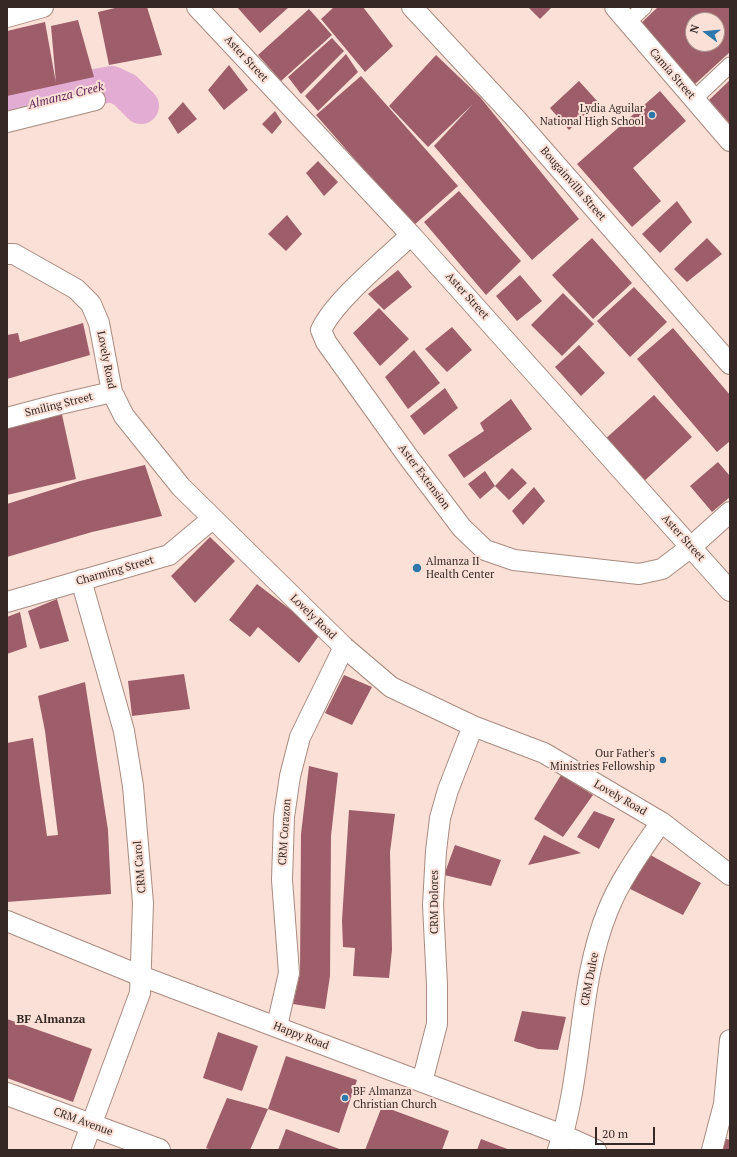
<!DOCTYPE html>
<style>
body{margin:0}
#map{position:relative;width:737px;height:1157px;overflow:hidden;background:#fae0d7;font-family:"PT Serif",serif}
canvas{display:block}
.frame{position:absolute;inset:0;border:8px solid #362925;pointer-events:none}
.north{position:absolute;left:685px;top:12px;width:40px;height:40px;box-sizing:border-box;background:#fae0d7;border:1px solid #ac9790;border-radius:50%;rotate:286deg;font-size:11px;font-weight:700;line-height:16px;text-align:center;color:#362925}
.north::after{content:'';display:block;margin:auto;width:14px;height:18px;background:#2d78ab;clip-path:polygon(50% 0,100% 100%,50% 72%,0 100%)}
.scale{position:absolute;left:595px;top:1127px;width:60px;height:18px;box-sizing:border-box;border:2px solid #362925;border-top:0;padding-left:5px;font-size:12px;line-height:14px;white-space:nowrap;color:#362925;-webkit-text-stroke:3px #fae0d7;paint-order:stroke}
</style>
<div id="map">
<canvas width="737" height="1157"></canvas>
<div class="frame"></div>
<div class="north">N</div>
<div class="scale">20 m</div>
</div>
<script>
const c = document.querySelector('canvas').getContext('2d');
c.lineJoin = 'round';
function strokePath(path, color, width, dash) { c.strokeStyle = color; c.lineWidth = width; c.lineCap = dash ? 'butt' : 'round'; c.setLineDash(dash || []); c.stroke(path); }
function fillPath(path, color) { c.fillStyle = color; c.fill(path, 'evenodd'); }
function label(font, color, halo, rows, align = 'center') {
  c.font = font + ' "PT Serif",serif'; c.lineWidth = 4; c.setLineDash([]); c.textBaseline = 'middle'; c.strokeStyle = halo; c.fillStyle = color; for (const [text, x, y, turn = 0] of rows) {
    c.save(); c.translate(x, y); c.rotate((+turn || 0) * Math.PI / 180); c.textAlign = isNaN(turn) ? turn : align; if (halo) c.strokeText(text, 0, 0); c.fillText(text, 0, 0); c.restore();
  }
}
strokePath(new Path2D(`
 M7,111L84,89L112,84L125,90L141,106`), '#e3acd3', 36);
fillPath(new Path2D(`
 M119,7H147L162,55L109,65L98,12Z
 M237,7H289L260,33Z
 M334,7H363L393,46L365,72L321,19Z
 M528,7H552L540,19Z
 M658,7H730V52L694,85L639,25ZM693,20H717V44H693Z
 M309,9L332,35L281,81L258,55Z
 M78,20L94,77L7,96V31L45,22L56,83L51,26Z
 M332,38L344,51L301,94L288,77Z
 M346,54L358,72L318,111L305,96Z
 M436,55L480,97L579,219L532,260L434,146L473,104L428,147L389,106Z
 M229,65L248,90L224,110L208,90Z
 M361,76L458,186L413,226L316,115Z
 M730,80V124L709,100Z
 M579,81L598,102L569,130L550,108Z
 M660,91L686,121L633,168L661,201L632,227L577,164Z
 M183,102L197,119L178,134L168,118Z
 M275,111L282,122L272,134L262,124Z
 M318,161L338,182L324,196L306,173Z
 M459,191L521,261L486,295L424,222Z
 M677,201L692,222L660,253L642,234Z
 M287,215L302,234L286,251L268,234Z
 M592,238L632,283L593,319L552,275Z
 M707,238L722,254L687,282L674,269Z
 M398,270L412,287L384,310L368,294Z
 M520,275L542,301L517,321L496,296Z
 M634,287L667,322L630,357L597,321Z
 M563,293L594,324L562,356L531,325Z
 M379,308L409,339L380,366L353,333Z
 M83,323L90,355L7,379V335L18,333L20,342Z
 M452,327L472,350L447,372L425,349Z
 M673,328L730,395V441L717,452L637,359Z
 M579,345L605,373L581,396L555,367Z
 M414,350L440,383L408,409L385,377Z
 M445,388L458,408L424,435L410,416Z
 M654,395L692,437L642,483L603,441Z
 M511,399L532,429L464,478L448,455L484,431L480,423Z
 M61,410L76,479L7,495V425Z
 M718,462L730,476V497L712,512L690,486Z
 M145,465L162,516L92,532L7,557V504L80,481Z
 M512,468L527,483L509,500L495,486L480,499L468,484L485,471L495,486Z
 M534,487L545,501L523,525L512,511Z
 M210,537L235,561L195,603L171,576Z
 M257,584L321,633L299,663L258,627L250,637L229,620Z
 M57,599L69,641L40,649L28,611Z
 M20,612L27,647L7,654V617Z
 M184,674L190,709L132,716L128,681Z
 M344,675L372,687L352,725L325,713Z
 M85,682L108,830L111,894L7,902V743L33,738L47,836L58,835L45,731L38,696Z
 M309,766L338,773L331,836L330,976L325,1009L293,1004L300,973L301,834Z
 M561,775L593,795L563,837L534,819Z
 M349,810L395,814L390,852L392,950L389,978L353,976L355,948L343,947L342,920Z
 M594,811L615,819L599,849L577,837Z
 M544,835L581,853L528,865Z
 M455,845L501,860L491,886L444,875Z
 M645,852L701,883L683,915L624,886Z
 M522,1011L566,1017L558,1050L538,1049L514,1041Z
 M7,1019L92,1049L73,1102L7,1078Z
 M218,1032L258,1046L242,1091L203,1078Z
 M286,1056L357,1080L339,1133L268,1109Z
 M227,1098L268,1109L250,1150H212L206,1148Z
 M382,1106L449,1131L442,1150H365Z
 M286,1129L342,1150H278Z
 M720,1137L730,1140V1150H716Z
 M481,1139L510,1150H477Z`), '#9d5e69');
const pedestrian = new Path2D(`
 M628,22L644,7
 M694,99L730,65`);
const minor = new Path2D(`
 M197,7L411,235L730,591
 M412,7L517,120L730,364
 M615,7L730,141
 M7,17L43,7
 M7,122L95,100
 M411,235C386,259 335,300 321,330L326,342L409,458L462,528L485,550L514,560L639,574L662,569L691,547L730,512
 M7,254H14L76,289L91,304L99,323L112,392L124,416L181,487L344,647L391,687L473,726L544,753L661,822L730,875
 M7,418L60,404L112,392
 M81,580L124,731L133,786L143,903L140,993L82,1150
 M7,602L169,555L212,519
 M7,921L141,976L563,1135L596,1150
 M277,1026L289,973L282,880L284,817L290,776L300,737L344,647
 M422,1082L437,1024V985L433,905L436,851L440,818L448,790L473,726
 M558,1150C584,1072 577,986 608,910C621,878 642,850 661,822
 M712,1150L724,1104L730,1040`);
const tertiary = new Path2D(`
 M7,1094L159,1150`);
strokePath(pedestrian, '#a98b81', 17);
strokePath(minor, '#a98b81', 22);
strokePath(tertiary, '#a98b81', 24);
strokePath(pedestrian, '#fff', 15);
strokePath(minor, '#fff', 20);
strokePath(tertiary, '#fff', 22);
for (const [x, y, r, color] of [
 [652,115,4,"#2d78ab"],
 [417,568,5,"#2d78ab"],
 [663,760,4,"#2d78ab"],
 [345,1098,4,"#2d78ab"]
]) { const dot = new Path2D(); dot.arc(x, y, r, 0, 2 * Math.PI); c.fillStyle = color; c.fill(dot); strokePath(dot, '#fae0d7', 1.5); }
label('11px', '#362925', '#fae0d7', [
 ["Aster Street",246,59,47],
 ["Camia Street",672,74,49],
 ["Bougainvilla Street",573,184,49],
 ["Aster Street",467,296,48],
 ["Lovely Road",106,360,79],
 ["Smiling Street",59,405,-14],
 ["Aster Extension",424,477,53],
 ["Aster Street",683,538,48],
 ["Charming Street",115,571,-16],
 ["Lovely Road",313,617,44],
 ["Lovely Road",620,798,30],
 ["CRM Corazon",285,832,-86],
 ["CRM Carol",140,867,-95],
 ["CRM Dolores",435,902,-90],
 ["CRM Dulce",590,979,-79],
 ["Happy Road",301,1036,21],
 ["CRM Avenue",83,1122,20]
]);
label('11px', '#362925', '#fae0d7', [
 ["Lydia Aguilar",644,109],
 ["National High School",644,122],
 ["Almanza II",426,562,"left"],
 ["Health Center",426,575,"left"],
 ["Our Father's",655,754],
 ["Ministries Fellowship",655,767],
 ["BF Almanza",353,1092,"left"],
 ["Christian Church",353,1105,"left"]
], 'right');
label('italic 12px', '#5d1e50', '#fae0d7', [
 ["Almanza Creek",66,96,-14]
]);
label('bold 12px', '#362925', '#fae0d7', [
 ["BF Almanza",51,1020]
]);
</script>
